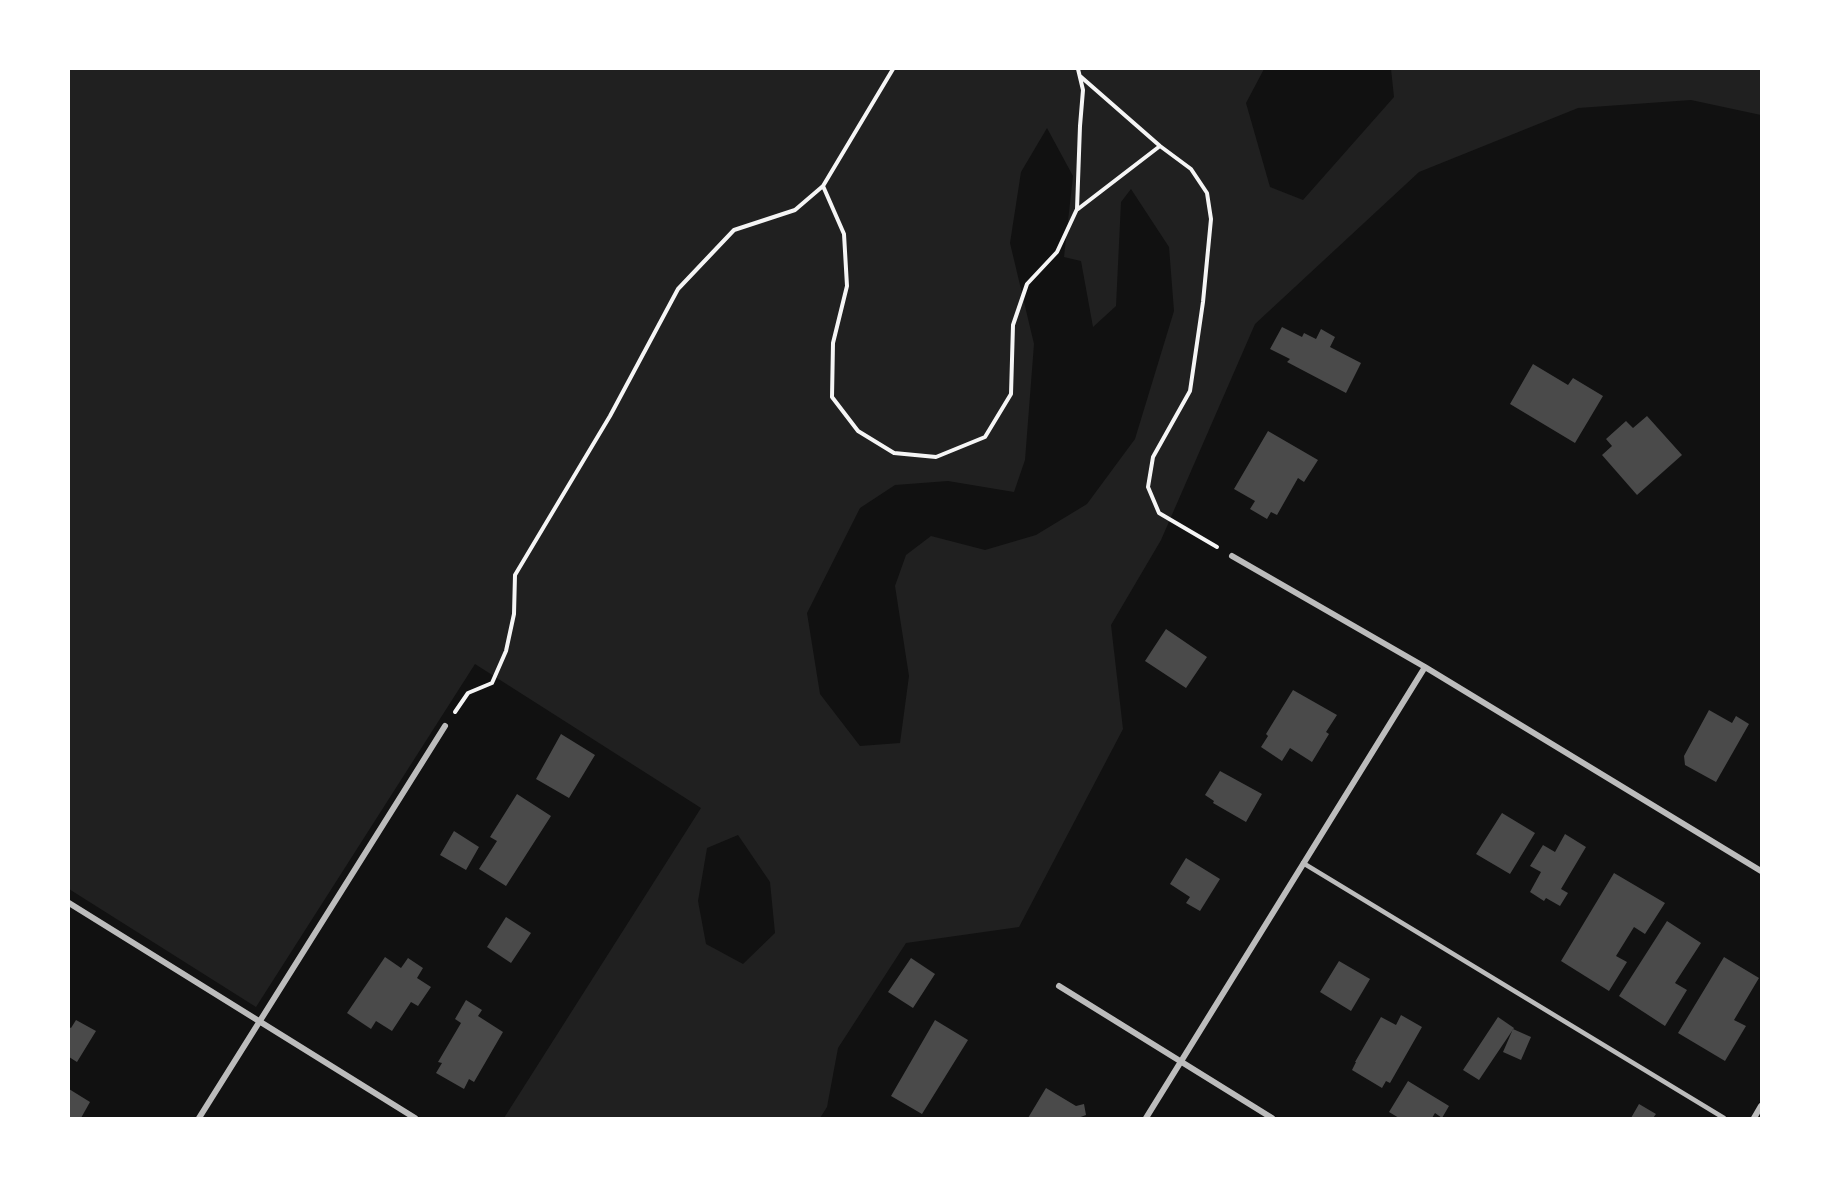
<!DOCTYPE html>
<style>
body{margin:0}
#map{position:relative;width:1830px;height:1187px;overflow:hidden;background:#111;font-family:Overpass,sans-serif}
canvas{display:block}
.frame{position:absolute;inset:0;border:70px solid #fff;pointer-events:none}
</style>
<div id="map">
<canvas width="1830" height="1187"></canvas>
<div class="frame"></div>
</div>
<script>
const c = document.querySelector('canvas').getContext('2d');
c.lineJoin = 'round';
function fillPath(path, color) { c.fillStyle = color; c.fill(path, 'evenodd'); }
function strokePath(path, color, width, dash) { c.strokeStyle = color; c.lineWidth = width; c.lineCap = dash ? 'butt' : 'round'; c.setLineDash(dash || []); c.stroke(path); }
fillPath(new Path2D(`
 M69,69H1264L1246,103L1270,187L1303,200L1394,97L1391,69H1761V115L1691,100L1578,108L1419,172L1255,324L1161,540L1111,625L1123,729L1019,927L906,943L838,1048L827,1107L820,1118H504L701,808L475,664L256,1007L69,889ZM1047,128L1073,176L1064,257L1081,261L1093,327L1116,306L1121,202L1131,189L1169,247L1174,311L1135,439L1087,504L1036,535L985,550L931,536L906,555L895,586L909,676L900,743L860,746L820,694L807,613L860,508L895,485L948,481L1014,492L1025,460L1034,344L1010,243L1021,172ZM738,835L770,882L775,933L743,964L706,944L698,901L707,848Z`), '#202020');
fillPath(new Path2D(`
 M1282,327L1302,337L1304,333L1316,339L1321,329L1335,337L1330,347L1361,363L1346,393L1287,362L1290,359L1270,349Z
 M1533,364L1568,385L1573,378L1603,396L1575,443L1510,404Z
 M1647,416L1682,455L1637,495L1602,455L1612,446L1606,439L1626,421L1633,428Z
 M1268,431L1318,460L1304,482L1298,478L1277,515L1271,512L1267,519L1250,509L1255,501L1234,489Z
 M1166,629L1207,657L1186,688L1145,661Z
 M1293,690L1337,715L1326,732L1329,734L1312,762L1290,748L1282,761L1261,747L1268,736L1266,734Z
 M1709,710L1732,723L1736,716L1749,724L1716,782L1685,765L1684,756Z
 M561,734L595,755L569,798L536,779Z
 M1220,771L1262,794L1246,822L1213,803L1214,801L1205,795Z
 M517,794L551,816L506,886L479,869L497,841L490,837Z
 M1502,813L1535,833L1510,874L1476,854Z
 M454,831L479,847L466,870L440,855Z
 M1565,834L1586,847L1561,889L1568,893L1560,906L1546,898L1544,901L1530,892L1541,872L1530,866L1543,845L1555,852Z
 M1186,858L1220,879L1200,911L1186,903L1190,897L1170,884Z
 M1614,873L1665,903L1645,934L1634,927L1616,956L1627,962L1609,991L1561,961Z
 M506,917L531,933L511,963L487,947Z
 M1667,921L1701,943L1675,983L1687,990L1665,1026L1619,996Z
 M385,957L401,968L408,958L423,968L417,978L431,987L418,1006L411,1002L392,1031L376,1021L371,1029L347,1013Z
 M1724,957L1759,978L1734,1020L1746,1026L1725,1061L1678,1033Z
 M911,958L935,974L913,1008L888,992Z
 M1339,961L1370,979L1351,1011L1320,992Z
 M466,1000L482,1010L478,1016L503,1032L474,1082L469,1079L464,1089L436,1073L442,1063L438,1062L461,1023L455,1019Z
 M1401,1015L1422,1027L1390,1083L1386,1081L1382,1088L1352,1070L1356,1062H1355L1381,1017L1396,1025Z
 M1498,1017L1514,1028L1479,1080L1463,1070Z
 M76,1020L96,1031L77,1062L69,1057V1027L71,1028Z
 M935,1020L968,1040L922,1114L891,1096Z
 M1513,1029L1531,1037L1521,1060L1503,1052Z
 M1408,1081L1449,1106L1442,1118L1435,1113L1432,1118H1399L1389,1112Z
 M1046,1088L1076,1106L1084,1104L1086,1115L1078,1118H1028Z
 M69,1089L90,1102L81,1118H69Z
 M1639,1104L1656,1114L1653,1118H1631Z`), '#4a4a4a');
strokePath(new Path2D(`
 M1080,76L1160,146L1191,169L1207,193L1211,219L1203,302L1190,391L1153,457L1148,487L1159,513L1217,547
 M823,186L844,234L847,286L833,343L832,397L858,431L894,453L936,457L985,437L1011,394L1013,325L1027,284L1057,252L1077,209L1080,126L1083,90L1078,69
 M1078,209L1160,146
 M455,712L468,693L492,683L506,651L514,614L515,575L610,416L678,289L734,230L795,210L823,186L893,69`), '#f5f5f5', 4);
strokePath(new Path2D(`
 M1303,863L1724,1118`), '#bcbcbc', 4.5);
strokePath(new Path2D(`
 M1232,556L1425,667L1761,871
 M69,903L415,1118
 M1059,986L1272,1118
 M199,1118L445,726
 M1146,1118L1425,667
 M1754,1118L1761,1106`), '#bcbcbc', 6);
</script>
